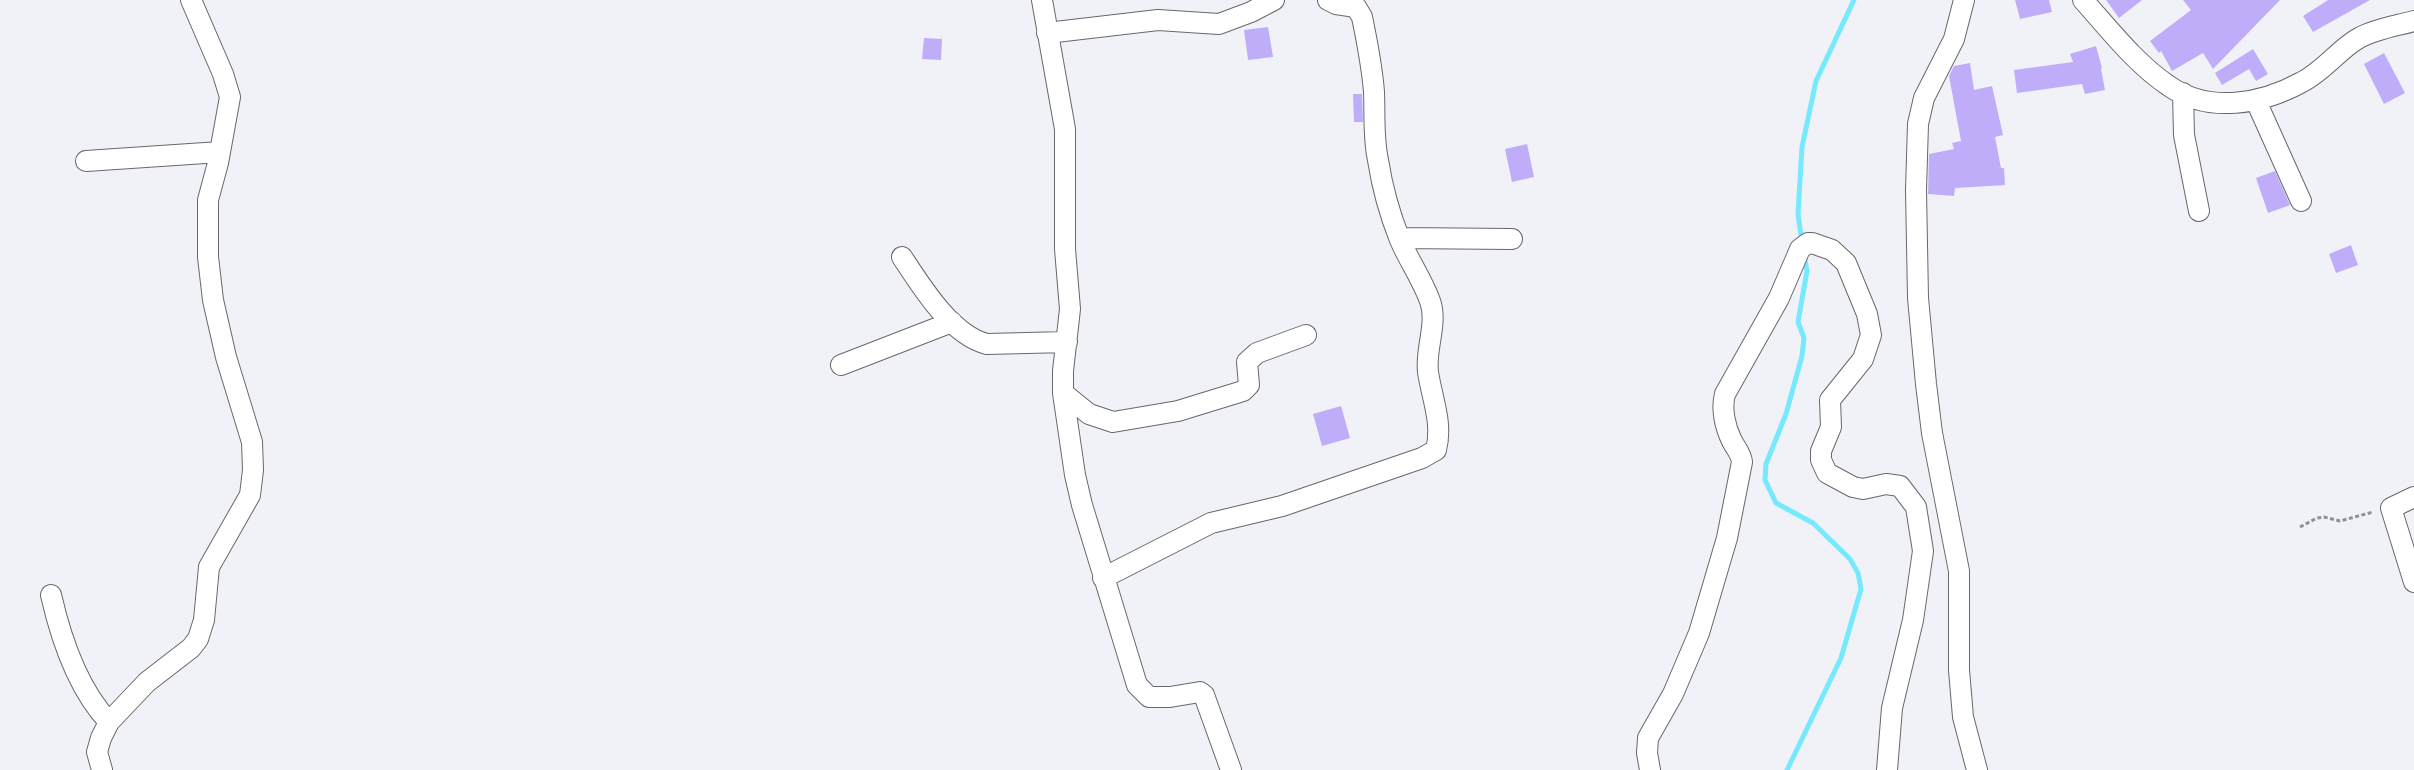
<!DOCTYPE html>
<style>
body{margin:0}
canvas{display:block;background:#f0f2f8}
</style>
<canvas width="2414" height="770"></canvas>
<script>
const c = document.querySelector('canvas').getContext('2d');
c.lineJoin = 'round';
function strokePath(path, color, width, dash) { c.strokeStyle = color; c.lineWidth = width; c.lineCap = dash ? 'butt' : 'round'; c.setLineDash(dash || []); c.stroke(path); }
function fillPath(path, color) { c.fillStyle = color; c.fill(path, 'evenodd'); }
strokePath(new Path2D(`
 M1802,242L1798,214L1802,147L1816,81L1854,0
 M1787,770L1841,658L1861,589L1858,573L1850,559L1813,523L1776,503L1765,480L1766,464L1786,414L1802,356L1804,338L1798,322L1807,271L1804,255`), '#76e9fd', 5);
fillPath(new Path2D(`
 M2015,0H2049L2052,12L2020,19Z
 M2106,0H2142L2119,18Z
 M2183,0H2280L2213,69L2203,53L2172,71L2161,51L2159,53L2150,41L2191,10Z
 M2328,0H2370L2313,32L2303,16Z
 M1268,27L1273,57L1248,60L1244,30Z
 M924,38L942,39L941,60L922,59Z
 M2096,46L2102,68L2101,69L2105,90L2085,94L2082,84L2017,93L2014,70L2073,62L2070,54Z
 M2253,49L2268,74L2256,81L2249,69L2222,85L2215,73Z
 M2384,53L2405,93L2384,104L2364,64Z
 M1970,63L1974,90L1992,86L2003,135L1995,137L2001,168H2004L2005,185L1955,188L1954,196L1928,194L1929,154L1954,149L1952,143L1961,141L1949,76L1954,66Z
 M1353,94H1362L1363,122H1354Z
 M1527,144L1534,177L1512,182L1505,149Z
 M2275,171L2290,205L2268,213L2256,178Z
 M2351,245L2358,265L2336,273L2329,254Z
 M1341,406L1350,438L1322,446L1313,414Z`), '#c0adf9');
const minor = new Path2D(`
 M1042,0L1065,129V249L1070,309L1063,371V393L1075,475L1082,505L1137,685L1149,697H1170L1200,692L1204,695L1231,770
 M1964,0L1954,39L1924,98L1918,124L1916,190L1918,298L1926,384L1932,433L1959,571V670L1963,717L1977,770
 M2083,0C2109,29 2136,64 2169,86C2209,114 2262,104 2302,82C2324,71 2339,49 2359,38C2375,29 2396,26 2414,21
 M1047,33L1158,20L1219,24L1251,12L1274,0
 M2183,93L2184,135L2199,211
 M2256,101L2301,201
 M86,161L220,152
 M1400,238L1512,239
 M902,257C921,286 951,335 987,344L1067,342
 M841,365L952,322
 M1063,393L1089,414L1113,422L1178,411L1243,391L1249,385L1247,362L1257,353L1306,335
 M2414,497L2391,508L2414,582
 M1103,578L1211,523L1282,506L1422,458L1436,450C1443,423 1432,399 1428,372C1425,349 1438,323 1430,301C1422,279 1409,261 1400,240C1390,215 1382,186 1378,160C1373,137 1375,114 1374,92C1372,67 1367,41 1362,17L1356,7L1336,4L1328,0
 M51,595C61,639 77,688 109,722
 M102,770L97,752L101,738L109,722L147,682L191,648L198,639L204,620L209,567L250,495L253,470L252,442L226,357L213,300L208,257V200L218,163L230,97L223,74L191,0
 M1650,770L1647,753L1648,738L1673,694L1699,633L1727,538L1742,462C1741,453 1736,449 1732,441C1725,427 1721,409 1725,394L1779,298L1800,249L1808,243H1812L1832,250L1846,263L1867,314L1871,335L1863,359L1830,400L1831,427L1821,451V460L1827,473L1853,487L1863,489L1886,484L1900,486L1916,507L1923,551L1913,620L1892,708L1887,770`);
strokePath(minor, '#66686d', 22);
strokePath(new Path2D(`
 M2300,527L2317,518L2324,517L2340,521L2373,512`), '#8f9095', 3, [4, 2.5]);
strokePath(minor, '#fff', 20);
</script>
